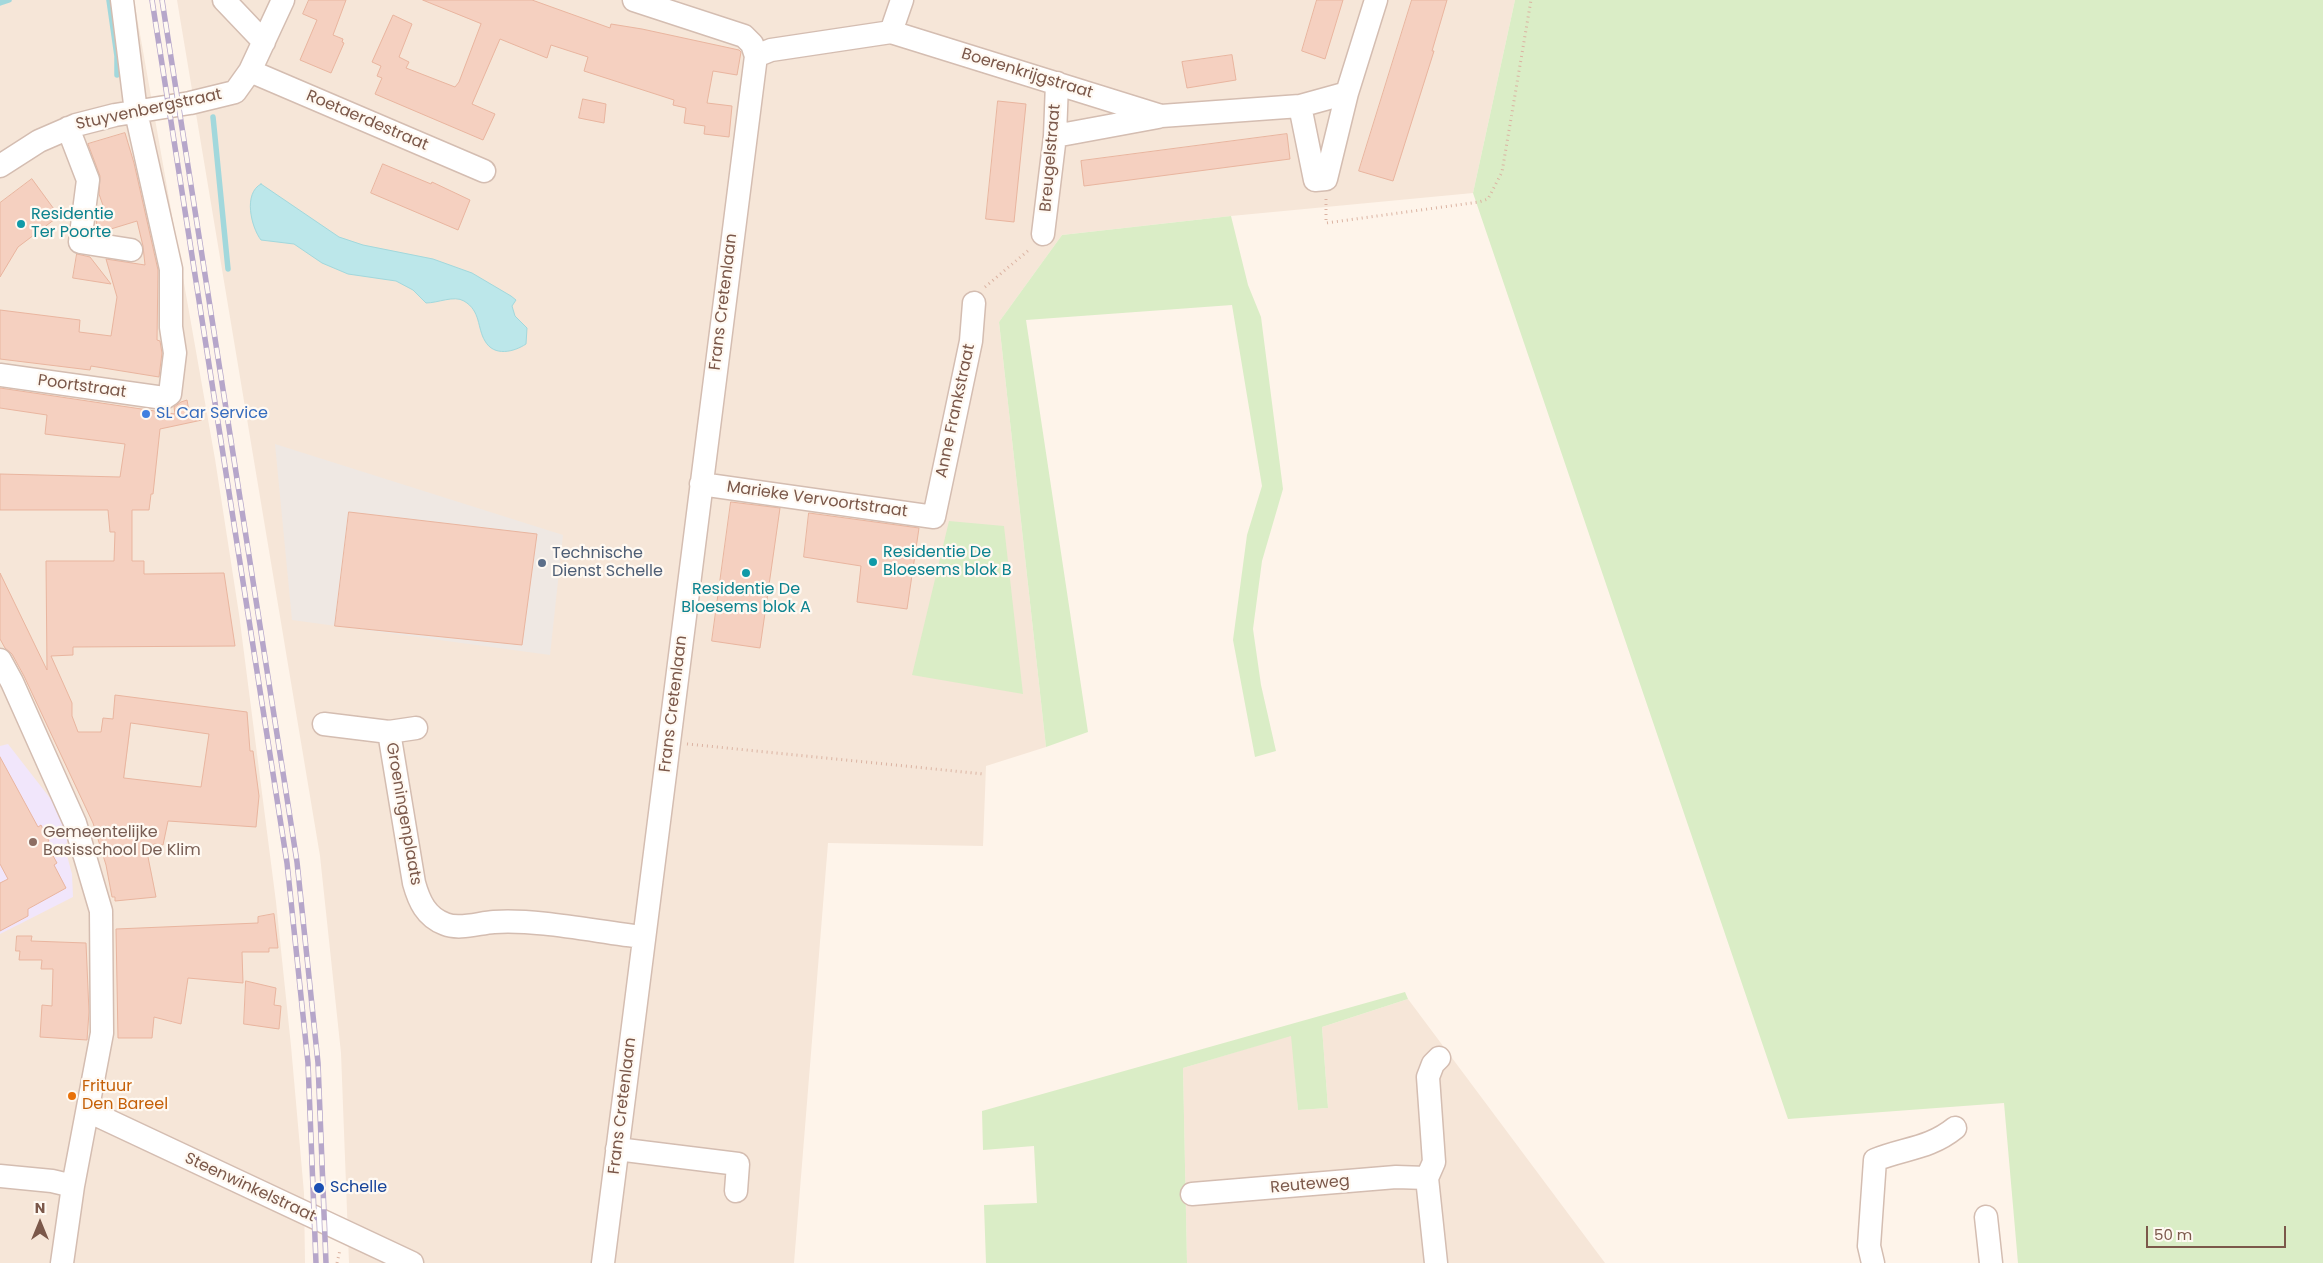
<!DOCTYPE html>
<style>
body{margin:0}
#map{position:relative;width:2323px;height:1263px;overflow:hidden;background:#fef4ea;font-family:Poppins,sans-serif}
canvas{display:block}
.north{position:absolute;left:15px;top:1198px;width:50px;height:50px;-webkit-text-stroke:4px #fff9f2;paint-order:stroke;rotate:0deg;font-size:14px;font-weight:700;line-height:20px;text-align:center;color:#7b584a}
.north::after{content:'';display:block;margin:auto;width:18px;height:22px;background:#7b584a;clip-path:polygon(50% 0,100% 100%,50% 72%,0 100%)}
.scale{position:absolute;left:2146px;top:1226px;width:140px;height:22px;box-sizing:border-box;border:2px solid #7b584a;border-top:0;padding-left:6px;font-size:15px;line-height:18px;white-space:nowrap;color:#7b584a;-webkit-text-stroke:4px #fff9f2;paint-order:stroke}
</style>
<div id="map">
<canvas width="2323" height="1263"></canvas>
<div class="north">N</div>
<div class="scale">50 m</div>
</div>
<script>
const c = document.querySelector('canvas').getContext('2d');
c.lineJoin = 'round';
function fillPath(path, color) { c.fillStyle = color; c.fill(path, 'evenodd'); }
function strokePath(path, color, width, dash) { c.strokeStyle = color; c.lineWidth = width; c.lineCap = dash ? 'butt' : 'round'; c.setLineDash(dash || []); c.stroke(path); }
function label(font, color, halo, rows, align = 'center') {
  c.font = font + ' Poppins,sans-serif'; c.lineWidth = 4.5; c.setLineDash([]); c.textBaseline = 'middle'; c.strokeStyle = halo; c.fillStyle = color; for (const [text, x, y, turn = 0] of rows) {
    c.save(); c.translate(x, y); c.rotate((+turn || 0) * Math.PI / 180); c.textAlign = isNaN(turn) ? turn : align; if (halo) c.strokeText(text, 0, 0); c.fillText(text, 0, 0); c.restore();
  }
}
fillPath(new Path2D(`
 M0,0H134L215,459L239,614L276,902L291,1046L304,1193L305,1263H0Z
 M177,0H1515L1473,193L1231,216L1062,235L999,322L1046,747L986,766L983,846L828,843L794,1263H349L341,1053L320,856Z
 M1408,999L1605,1263H1187L1183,1068L1292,1035L1298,1110L1328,1108L1322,1027Z`), '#f6e6d8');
fillPath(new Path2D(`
 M275,444L563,535L550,655L292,620Z`), '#efe8e3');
fillPath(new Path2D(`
 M8,744L57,807L69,836L65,848L72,874L73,897L0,934V746Z`), '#f1e6fb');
fillPath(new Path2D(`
 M1515,0H2323V1263H2018L2004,1103L1788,1119L1473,193Z
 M1231,216L1248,285L1261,317L1283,489L1262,561L1253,629L1261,685L1276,751L1255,757L1233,640L1247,535L1262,486L1232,305L1026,320L1088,732L1046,747L999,322L1062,235Z
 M949,521L1004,526L1023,694L912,675Z
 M1405,992L1408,999L1322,1027L1328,1108L1298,1110L1291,1036L1183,1068L1187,1263H986L984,1205L1037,1203L1034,1146L983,1150L982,1111Z`), '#daedc6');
const water = new Path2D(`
 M261,184L339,237L363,245L433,259L472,273L511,296L516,300L512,306L515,316L527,328L526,344C514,352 494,357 485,341C477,328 481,311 464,301C454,295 438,303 426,303L413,290L396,281L348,274L322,263L294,244L261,240C251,227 243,193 261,184Z`);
fillPath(water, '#bce7ea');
strokePath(water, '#a2d8dc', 1);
strokePath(new Path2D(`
 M109,0L117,56V75
 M0,3L9,0
 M213,117L228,269`), '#a2d8dc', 5.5);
const building = new Path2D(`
 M309,0H346L333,35L343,39L342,42L344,43L331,73L300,60L317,20L303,14Z
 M423,0H532L610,28L611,24L642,29L739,50L741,52L737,75L713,71L707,103L732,106L729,137L704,134L705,126L684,123L686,108L673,105L674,100L584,71L588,57L551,45L547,58L500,39L472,104L495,114L483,140L375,94L382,78L377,76L381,66L372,62L393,15L412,24L399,57L409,62L406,68L455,87L459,82L481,24Z
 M1317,0H1343L1325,59L1302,51Z
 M1412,0H1447L1432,51H1434L1393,181L1359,171Z
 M1232,55L1236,80L1187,88L1182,62Z
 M583,99L606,104L604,123L579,118Z
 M998,101L1026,104L1014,222L986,219Z
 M125,133L134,163L158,270L157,340L160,341L162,353L159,377L91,366L90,370L0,359V310L80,320L79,332L111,336L117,297L106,259L145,265L143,246L137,221L101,232L97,231L96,217L106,214L99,194L100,176L88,144Z
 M1287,134L1290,159L1084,186L1081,161Z
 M383,164L431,184L432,182L470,200L458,230L371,193Z
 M32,179L59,216L18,247L0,277V203Z
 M77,254L90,257L111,284L73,278Z
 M0,388L175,414L174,407L181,402L187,400L190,417L202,418V420L160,429L153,494H151L149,510H132V561H144V574L224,573L235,646L73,647V655L51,656L72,703V716L78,732H101L103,718L113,719L115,695L247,712L250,751H253L259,796L256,827L168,821L163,845L154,844V852H147L156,897L115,901V897H112L106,865L93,823L24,676L12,654L5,648L0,639V573L47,670L46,561H114L115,532H110L108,510H0V474L120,477L125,444L45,434L47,415L0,408ZM131,723L209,734L201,787L124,778Z
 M731,502L780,508L760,648L712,641Z
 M349,512L537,534L522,645L335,626Z
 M809,513L919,528L907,609L857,602L861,566L804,557Z
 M0,757L38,827L41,825L49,841L46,843L57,863L54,865L66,888L28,909V916L0,931V883L8,879L0,864Z
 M274,914L278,948H269V952H242L243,983L188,978L181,1024L154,1017L152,1038H118L116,929L258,923V917Z
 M17,936H32L31,941L86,943L89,1012L87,1040L40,1037L42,1005L52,1006L53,969H41L42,960H19L20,951H16Z
 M246,981L276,988L274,1005L281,1006L279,1029L244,1024Z`);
fillPath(building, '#f5d0c0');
strokePath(building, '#e9b59f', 1);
const minor = new Path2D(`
 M224,0L264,42
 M891,32L902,0
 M756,56L771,50L891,32L1161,116L1300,106
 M250,71L484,171
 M1347,93L1300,106L1315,180L1326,179L1347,93L1376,0
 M68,128L88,180L80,242L131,250
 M1055,136L1158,117
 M0,166L39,141L76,125L115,115L190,103L235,92L250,71L283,0
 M1043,234L1055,136L1057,83
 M0,375L164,398L170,394L175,353L171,327V269L136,112L122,0
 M701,484L934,517L971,341L974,303
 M0,660L12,682L75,823L101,911L102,1033L73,1186L62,1263
 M324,724L389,732L414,883C419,901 426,917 445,924C459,930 479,923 494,922C539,919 597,932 643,937
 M389,732L416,728
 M88,1111L412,1263
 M617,1149L738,1164L736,1191
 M0,1176L52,1181L73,1186
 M1192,1194L1396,1177L1427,1178
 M1986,1217L1991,1263
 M603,1263L756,56L752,44L744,36L634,0
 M1436,1263L1427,1178L1434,1162L1428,1077L1433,1064L1439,1058
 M1873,1263L1869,1246L1875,1160C1904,1148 1929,1149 1955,1128`);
strokePath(minor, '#d4bdb1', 25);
strokePath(new Path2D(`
 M1326,199V223L1479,202L1488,199L1502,172L1531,0
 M985,287L1030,249
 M687,744L984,774
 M337,1263L340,1250`), '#dbb3a2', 3, [1, 4]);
strokePath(minor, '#fff', 22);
const rail = new Path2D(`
 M152,0L287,863L308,1063L316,1263
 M162,0L297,862L318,1063L326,1263`);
strokePath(rail, '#b6a6ca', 5.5);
strokePath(rail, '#fff9f2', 4, [11]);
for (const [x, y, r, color] of [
 [21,224,5,"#0f9aa8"],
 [146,414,5,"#3f7fe0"],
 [873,562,5,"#0f9aa8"],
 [542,563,5,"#5c6f8a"],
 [746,573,5,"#0f9aa8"],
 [33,842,5,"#8d6e63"],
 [72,1096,5,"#e8710a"],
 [319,1188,6,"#1a4fb4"]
]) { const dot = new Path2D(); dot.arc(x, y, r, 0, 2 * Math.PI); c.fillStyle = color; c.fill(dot); strokePath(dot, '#fff9f2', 2); }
label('16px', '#7b584a', '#fff9f2', [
 ["Boerenkrijgstraat",1027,74,17],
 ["Stuyvenbergstraat",149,110,-12],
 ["Roetaerdestraat",367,121,23],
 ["Breugelstraat",1051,158,-85],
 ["Frans Cretenlaan",724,302,-83],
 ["Poortstraat",82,387,8],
 ["Anne Frankstraat",956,411,-78],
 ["Marieke Vervoortstraat",817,500,8],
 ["Frans Cretenlaan",674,704,-83],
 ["Groeningenplaats",403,814,80],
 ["Frans Cretenlaan",623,1106,-83],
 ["Reuteweg",1310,1185,-5],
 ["Steenwinkelstraat",250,1188,25]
]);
label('16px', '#0d838f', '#fff9f2', [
 ["Residentie",31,215],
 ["Ter Poorte",31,233],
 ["Residentie De",883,553],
 ["Bloesems blok B",883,571],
 ["Residentie De",746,590,"center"],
 ["Bloesems blok A",746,608,"center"]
], 'left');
label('16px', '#366cbe', '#fff9f2', [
 ["SL Car Service",156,414]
], 'left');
label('16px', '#4e5e75', '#fff9f2', [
 ["Technische",552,554],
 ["Dienst Schelle",552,572]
], 'left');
label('16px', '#785e54', '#fff9f2', [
 ["Gemeentelijke",43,833],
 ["Basisschool De Klim",43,851]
], 'left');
label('16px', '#c56008', '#fff9f2', [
 ["Frituur",82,1087],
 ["Den Bareel",82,1105]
], 'left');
label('16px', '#164399', '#fff9f2', [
 ["Schelle",330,1188]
], 'left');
</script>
